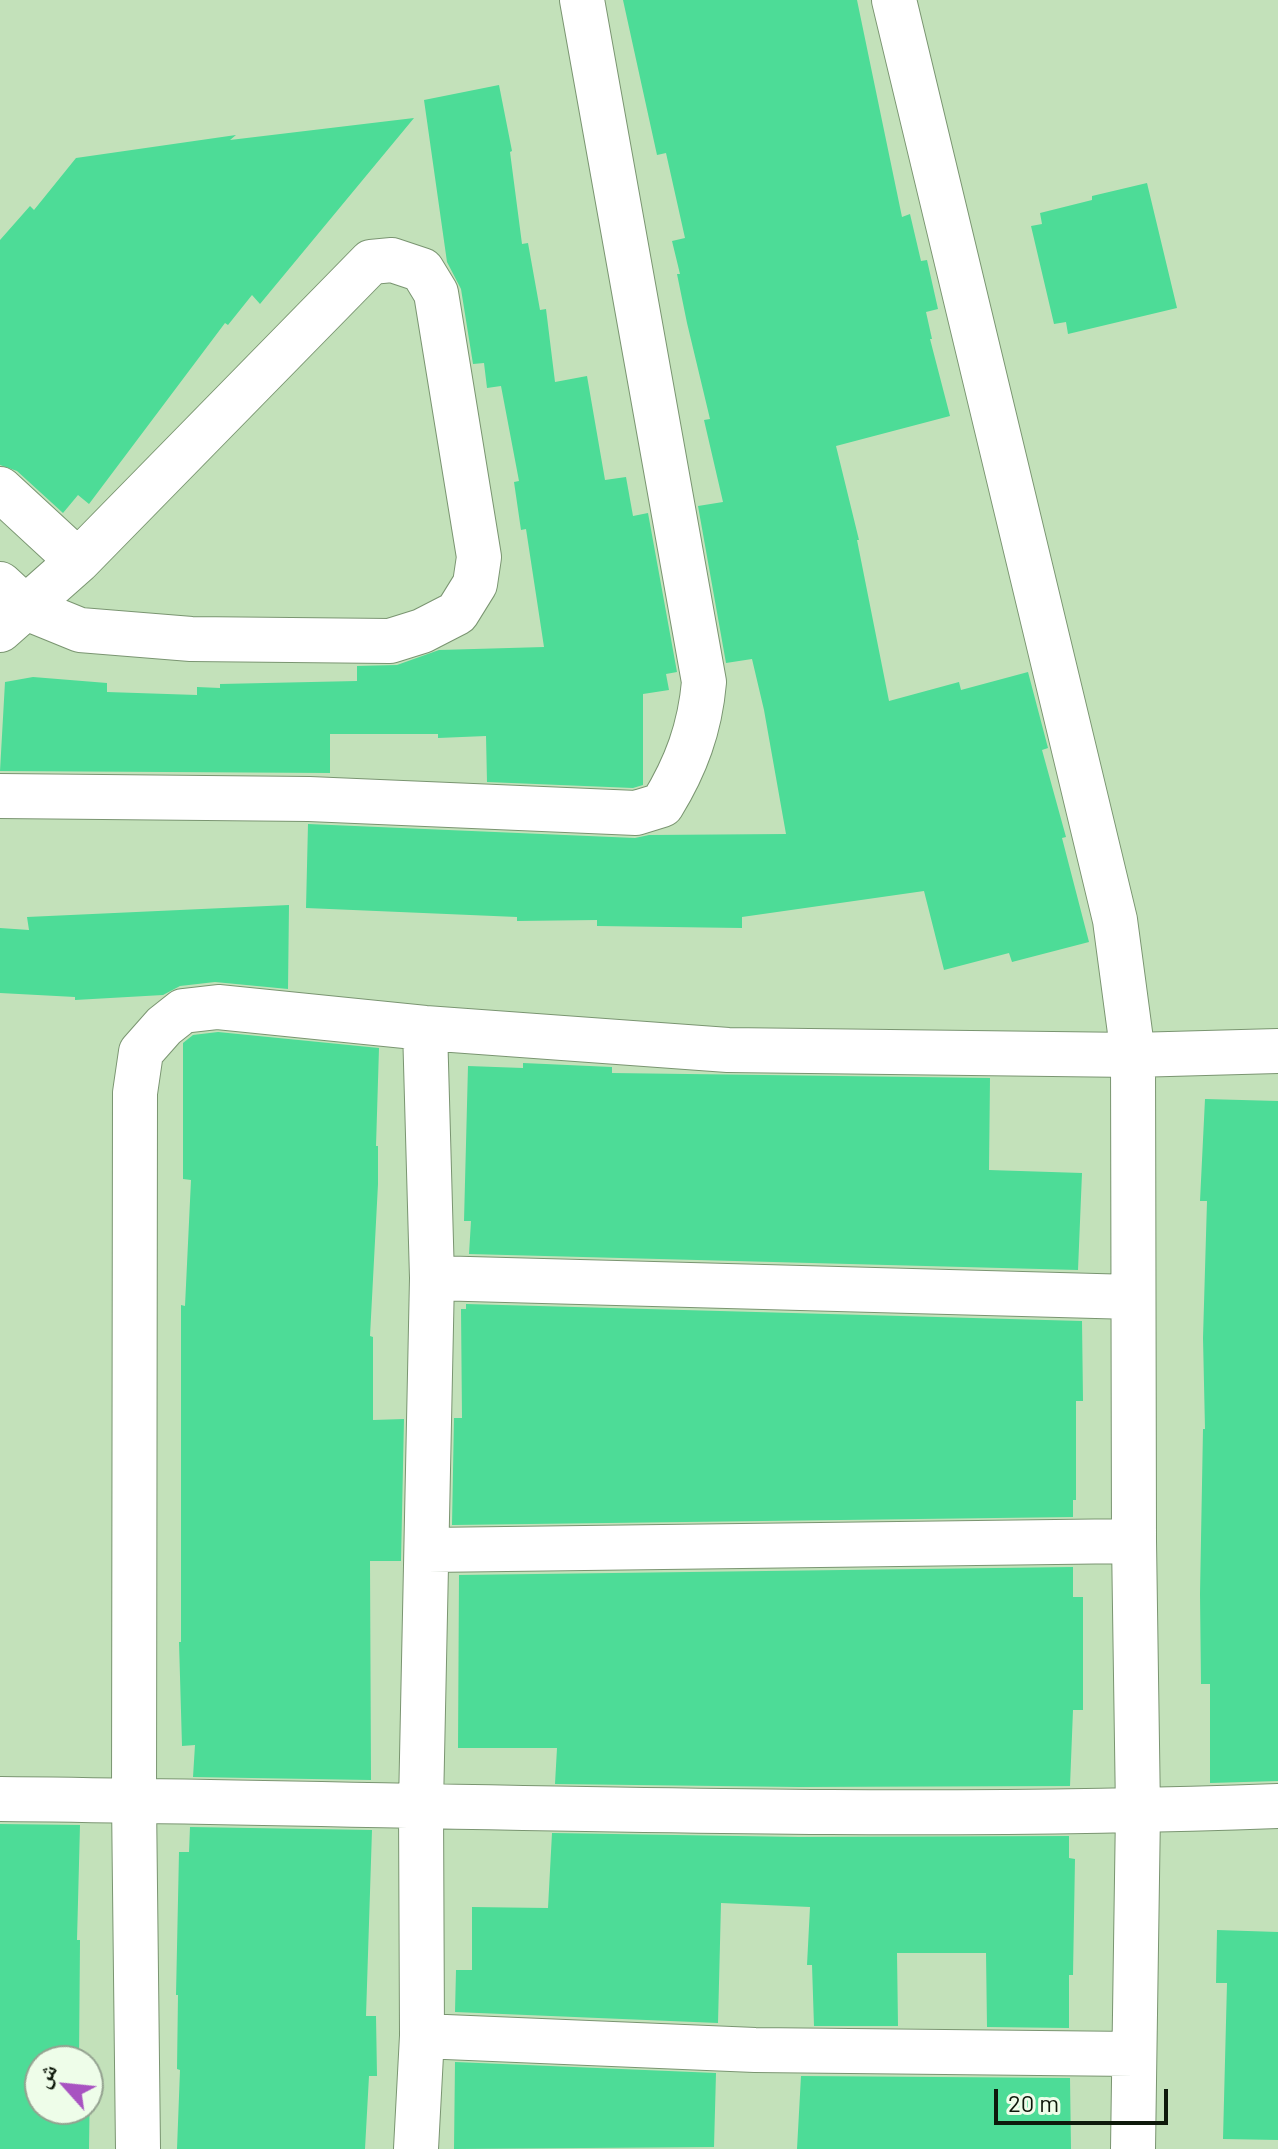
<!DOCTYPE html>
<meta charset="utf-8">
<style>
body{margin:0}
#map{position:relative;width:1278px;height:2149px;overflow:hidden;background:#c3e1ba;font-family:Barlow,"Noto Naskh Arabic",sans-serif}
canvas{display:block}
.north{position:absolute;left:24px;top:2045px;width:80px;height:80px;box-sizing:border-box;background:#eefde9;border:2px solid #94a290;border-radius:50%;rotate:297deg;font-size:22px;font-weight:700;line-height:32px;text-align:center;color:#0e190b}
.north::after{content:'';display:block;margin:auto;width:28px;height:36px;background:#a853c1;clip-path:polygon(50% 0,100% 100%,50% 72%,0 100%)}
.scale{position:absolute;left:994px;top:2089px;width:174px;height:36px;box-sizing:border-box;border:4px solid #0e190b;border-top:0;padding-left:10px;font-size:24px;line-height:28px;white-space:nowrap;color:#0e190b;-webkit-text-stroke:6px #eefde9;paint-order:stroke}
</style>
<div id="map">
<canvas width="1278" height="2149"></canvas>
<div class="north">ش</div>
<div class="scale">20 m</div>
</div>
<script>
const c = document.querySelector('canvas').getContext('2d');
c.lineJoin = 'round';
function fillPath(path, color) { c.fillStyle = color; c.fill(path, 'evenodd'); }
function strokePath(path, color, width, dash) { c.strokeStyle = color; c.lineWidth = width; c.lineCap = dash ? 'butt' : 'round'; c.setLineDash(dash || []); c.stroke(path); }
fillPath(new Path2D(`
 M623,0H857L902,217L910,214L921,261L927,260L938,309L926,312L932,339H930L950,416L836,446L859,540H857L889,701L959,682L961,690L1028,672L1048,748L1042,750L1066,837L1062,838L1089,942L1012,962L1009,953L944,970L924,891L742,917V928L597,926V920L517,921V917L306,908L308,824L635,838L649,835L786,834L764,710L752,659L726,663L698,506L723,502L704,420L710,419L687,323L677,274H680L672,241L685,238L666,153L657,155Z
 M499,85L512,151L510,152L522,244L528,243L540,310L546,309L555,382L587,376L605,480L626,477L633,516L648,513L677,672L666,674L669,690L643,694V785L633,788L487,782L486,736L438,738V734H330V773L0,771L5,682L33,677L107,683V692L197,695V687L220,688V684L357,681V666L397,665L439,650L544,647L526,529L521,530L514,482L519,481L501,386L487,388L484,363L473,364L461,289L447,262L424,100Z
 M414,118L260,304L252,295L228,325L225,323L89,504L78,495L63,513L17,471L0,465V240L30,206L34,210L76,158L236,135L230,140Z
 M1147,183L1177,308L1068,334L1066,322L1054,324L1031,226L1042,224L1040,213L1092,200V196Z
 M289,905L288,989L215,982L180,986L163,995L75,1000V997L0,993V928L29,930L27,917Z
 M218,1032L379,1048L376,1146H378V1184L370,1336L373,1337V1420L404,1419L401,1561H370L371,1780L193,1777L195,1745L182,1746L179,1642H181V1305L185,1306L191,1180L183,1179V1043L193,1035Z
 M523,1063L612,1067V1073L990,1078L989,1170L1082,1173L1078,1270L469,1254L471,1221H464L468,1066L523,1068Z
 M1205,1099L1278,1101V1781L1210,1783V1684H1201L1200,1594L1203,1429H1205L1203,1338L1207,1201H1200Z
 M466,1304L1082,1321L1083,1401H1076V1500H1073V1517L452,1525L454,1418H462L461,1309H466Z
 M1073,1567V1597H1083V1710H1073L1070,1786L799,1787L555,1784L557,1748H458L459,1575Z
 M0,1824L80,1825L77,1940H80L79,2061H40V2109H88L90,2081L89,2149H0Z
 M190,1827L372,1830L366,2016H376L377,2076H369L365,2149H177L180,2070L177,2069L178,1995H176L179,1852H189Z
 M552,1833L799,1837L1069,1836V1858L1075,1859L1073,1975H1069V2028L987,2027L986,1953H897L898,2026H814L812,1965H807L810,1907L721,1903L718,2023L455,2012L456,1970H472V1907L548,1908Z
 M1217,1930L1278,1932V2140L1223,2139L1227,1983H1216Z
 M455,2062L716,2073L714,2147L454,2149Z
 M801,2076L1070,2078L1071,2149H797Z`), '#4ddc97');
const minor = new Path2D(`
 M894,0L1115,920L1133,1055L1134,1541L1138,1811L1133,2149
 M0,489L78,561
 M0,584L26,608L80,630L191,639L390,641L422,631L457,613L475,584L479,557L436,293L422,270L392,260L371,262L78,561L0,630
 M0,796L309,799L636,813L662,805C686,766 700,728 704,682L582,0
 M432,1278L1133,1297
 M428,1550L1134,1541
 M0,1799C426,1803 852,1822 1278,1806
 M422,2036L755,2050L1134,2054
 M138,2149L134,1800L135,1093L141,1052L164,1026L183,1011L218,1007L425,1028L728,1050L1133,1055L1278,1051
 M416,2149L422,2036L421,1805L432,1278L425,1028`);
strokePath(minor, '#7a9571', 46);
strokePath(minor, '#fff', 44);
</script>
